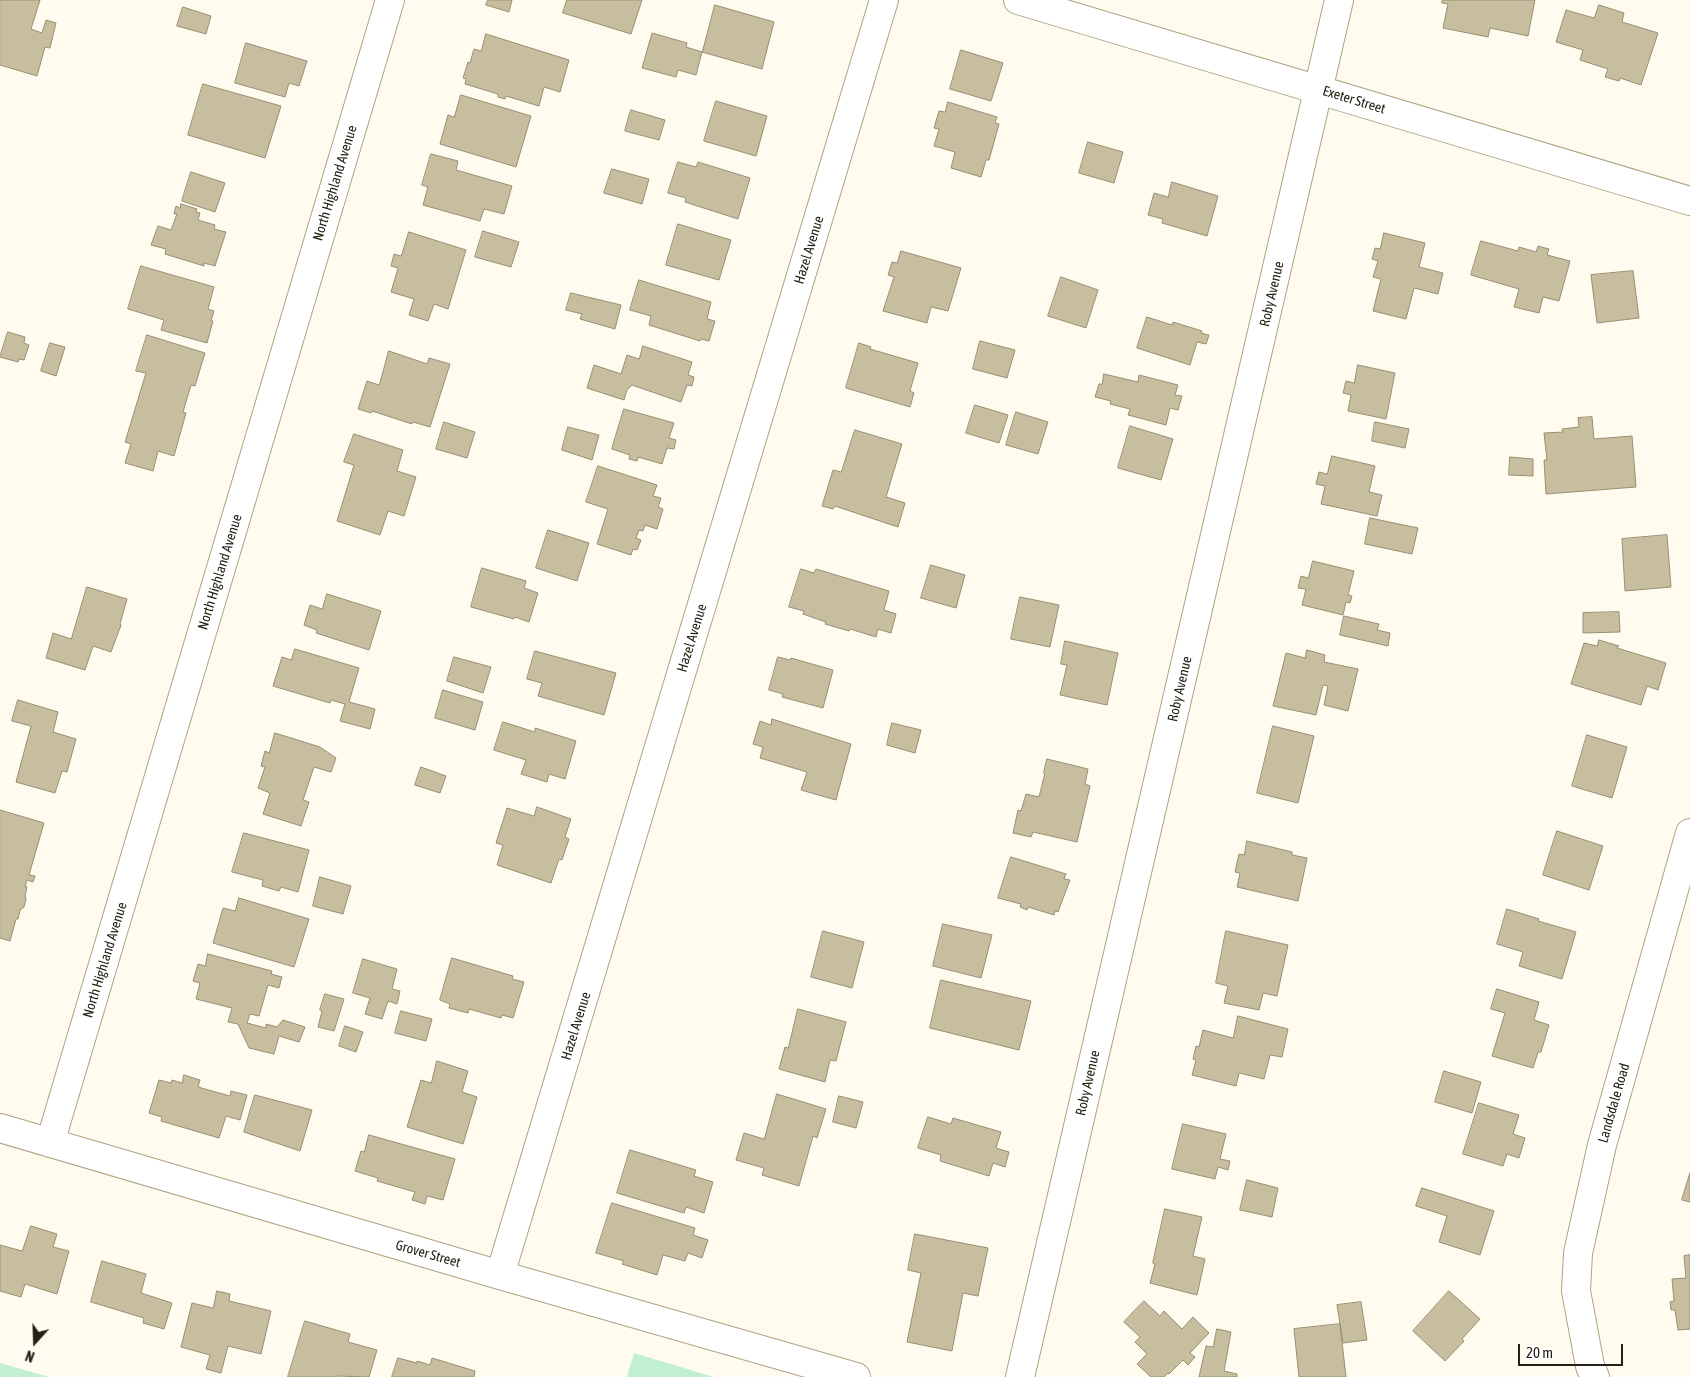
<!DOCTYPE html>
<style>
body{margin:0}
#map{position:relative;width:1690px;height:1377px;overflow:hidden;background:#fffbef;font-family:"Asap Condensed",sans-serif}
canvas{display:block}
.north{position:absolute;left:10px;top:1317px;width:50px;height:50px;-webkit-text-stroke:4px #fff;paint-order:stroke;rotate:200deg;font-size:14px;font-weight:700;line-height:20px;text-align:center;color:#252115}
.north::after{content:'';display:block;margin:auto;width:18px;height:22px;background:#252115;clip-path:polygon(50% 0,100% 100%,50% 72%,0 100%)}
.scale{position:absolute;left:1518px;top:1344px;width:105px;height:22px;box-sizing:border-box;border:2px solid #252115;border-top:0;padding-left:6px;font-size:15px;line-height:18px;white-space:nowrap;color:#252115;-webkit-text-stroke:4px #fff;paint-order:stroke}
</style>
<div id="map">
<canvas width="1690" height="1377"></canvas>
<div class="north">N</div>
<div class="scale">20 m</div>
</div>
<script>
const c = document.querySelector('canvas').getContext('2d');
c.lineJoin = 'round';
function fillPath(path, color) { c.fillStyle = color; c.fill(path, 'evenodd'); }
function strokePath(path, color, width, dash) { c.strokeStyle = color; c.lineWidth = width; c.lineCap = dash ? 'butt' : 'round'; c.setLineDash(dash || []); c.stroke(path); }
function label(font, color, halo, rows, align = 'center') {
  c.font = font + ' "Asap Condensed",sans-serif'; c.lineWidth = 4; c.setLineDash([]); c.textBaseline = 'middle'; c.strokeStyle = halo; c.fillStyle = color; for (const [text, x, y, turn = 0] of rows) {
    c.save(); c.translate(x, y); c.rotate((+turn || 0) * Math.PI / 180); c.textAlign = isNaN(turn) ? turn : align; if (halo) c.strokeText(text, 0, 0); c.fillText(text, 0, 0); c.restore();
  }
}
fillPath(new Path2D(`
 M634,1353L714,1377H627Z
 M0,1363L49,1377H0Z`), '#c0f0d0');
const building = new Path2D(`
 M0,0H40L31,29L42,33L46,20L56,23L50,48L45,47L37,76L0,65Z
 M488,0H512L509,12L486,5Z
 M567,0H642L631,34L563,13Z
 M1443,0H1535L1528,36L1490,28L1488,37L1443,28L1448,4L1442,3Z
 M715,5L774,22L762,69L702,52L696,75L678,70L676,77L642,68L652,33L687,43L686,47L702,52Z
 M1599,5L1624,13L1622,22L1658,33L1641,85L1620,78L1619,81L1605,77L1608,69L1580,60L1583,50L1556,42L1566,10L1594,18Z
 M183,7L211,16L206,34L177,26Z
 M486,34L569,60L560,92L544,87L539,106L506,96L505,99L498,97V94L465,84L466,79L463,78L468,62L470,63L474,49L481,51Z
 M246,43L307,61L299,86L289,83L285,97L235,83Z
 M961,50L1003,63L991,101L950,89Z
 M203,84L281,106L265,158L188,135Z
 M461,95L531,116L516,167L440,144L448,115L454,117Z
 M716,101L767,116L756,156L704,141Z
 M948,102L997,117L995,123L999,124L989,160H986L981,177L951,168L955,152L934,146L939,129L934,128L939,111L945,112Z
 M631,110L665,120L659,140L625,131Z
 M1088,142L1123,152L1114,183L1079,173Z
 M431,154L458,161L456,170L512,186L504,214L484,209L480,221L423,205L428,187L422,185Z
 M678,162L696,167L698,162L750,178L738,219L685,202L686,198L668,193Z
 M612,169L649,179L642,204L604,193Z
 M191,172L225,183L215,212L182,201Z
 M1172,182L1218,196L1207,236L1162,223L1163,219L1148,215L1154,193L1168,197Z
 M181,204L197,209L196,212L200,213L198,220L215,225L214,229L226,232L215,266L204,263V266L165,254L166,249L151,245L158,226L171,230L177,214H174L176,206L180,208Z
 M678,224L731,240L719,280L666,265Z
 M483,231L519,242L511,267L475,257Z
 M409,232L466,250L448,309L434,304L428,321L409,315L414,299L391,292L398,268L391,266L394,254L401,256Z
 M1384,233L1425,243L1419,267L1443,273L1438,294L1414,288L1406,319L1373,311L1381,279L1373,277L1378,261L1372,259L1375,248L1380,249Z
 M1481,241L1518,251L1519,247L1536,252L1538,246L1549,249L1547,255L1570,261L1559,301L1543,297L1539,313L1514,307L1519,289L1471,275Z
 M901,251L961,268L948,311L931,307L927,323L883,311L894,277L888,275L892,262L897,263Z
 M141,266L214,287L208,309L214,311L211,321H213L207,343L161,330L164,320L128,309Z
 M1633,271L1639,318L1597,323L1591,275Z
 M1061,277L1098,290L1086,328L1048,316Z
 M639,280L711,302L707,319L715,321L709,341L701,339L700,341L649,325L651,316L630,310Z
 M571,293L621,305L615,329L580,319L582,314L566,310Z
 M1147,317L1172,325L1173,322L1202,331L1201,333L1209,335L1206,344L1197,342L1190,365L1137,348Z
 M8,332L25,337L24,343L29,345L24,360L19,359L18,362L0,357Z
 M147,335L205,353L195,386L191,385L183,412L186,413L174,456L158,451L153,471L125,463L131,444L125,442L146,373L136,371Z
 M980,341L1015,350L1007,378L973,369Z
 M50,343L65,347L56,376L41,371Z
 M859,343L871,347L870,349L918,363L910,391L914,393L910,407L846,388Z
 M643,346L692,362L688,375L694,377L692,386L687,385L681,402L632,385L627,390L624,400L587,388L594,365L621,374L627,355L639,359Z
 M389,351L427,364L429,358L450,364L430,427L413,422L412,424L372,411L371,413L358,409L367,381L379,385Z
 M1358,365L1395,373L1386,419L1348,411L1351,395L1343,393L1346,381L1354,383Z
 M1104,374L1138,382L1139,375L1178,385L1175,395L1182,396L1178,410L1170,408L1166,425L1128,415L1130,409L1110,404L1111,401L1095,397L1099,384H1102Z
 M975,405L1008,415L999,443L966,433Z
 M624,409L674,423L669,438L676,440L674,449L667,448L662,464L638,457L637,461L629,459L630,455L612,449Z
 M1016,412L1048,422L1038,454L1006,445Z
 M1592,417L1594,439L1632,436L1636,487L1546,494L1544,460H1547L1544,433L1563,432L1562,429L1579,427L1578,418Z
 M444,422L475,432L467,458L436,449Z
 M1375,422L1409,429L1405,448L1372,441Z
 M1130,426L1173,439L1161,480L1118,468Z
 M568,427L599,435L592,460L562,450Z
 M855,430L902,444L886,497L905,503L898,527L835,506L833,509L822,506L833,470L841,472Z
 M354,434L403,450L397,471L416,477L404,516L388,511L380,535L337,521L354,465L344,462Z
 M1332,456L1375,466L1369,492L1382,495L1377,516L1321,504L1325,486L1316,484L1319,472L1327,474Z
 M1510,457L1533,459V476L1509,475Z
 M598,466L657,485L653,496L661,498L658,507L663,509L657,529L645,525L643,531L639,530L636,538L641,540L637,550L633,549L631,555L597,544L608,509L586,502Z
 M1370,518L1418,528L1412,554L1365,544Z
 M548,530L589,543L577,581L536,568Z
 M1667,535L1671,587L1625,591L1622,539Z
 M1313,561L1354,571L1348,595L1352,596L1350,603L1346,602L1343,615L1302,605L1306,589L1298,588L1301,576L1308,578Z
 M931,565L965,575L956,608L921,598Z
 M482,568L526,581L524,588L538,593L529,622L515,617L514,619L471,607Z
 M801,569L814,573L816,569L889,591L884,610L896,614L891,633L878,629L876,637L850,629L849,631L825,624L826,622L803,614L804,611L789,607Z
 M87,587L127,599L120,624L121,625L111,652L93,646L85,670L46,658L53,633L71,639Z
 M327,594L381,611L369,650L316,633L317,630L304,625L310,605L322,609Z
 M1020,597L1059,605L1050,647L1011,639Z
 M1619,612L1620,632L1583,633V613Z
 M1344,616L1379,624L1377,630L1390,633L1388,646L1340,635Z
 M1599,640L1619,646L1617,648L1666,663L1658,690L1647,686L1641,705L1571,684L1584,643L1597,646Z
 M1065,641L1118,653L1107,705L1060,695L1067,665L1061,664Z
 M295,649L359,668L349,702L375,709L370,729L340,721L345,704L331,700L330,703L273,686L282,657L291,660Z
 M1307,650L1325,655L1324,662L1358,669L1348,711L1324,705L1328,686L1323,685L1316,715L1273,706L1286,653L1305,658Z
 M535,651L616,673L604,715L538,696L542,683L527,679Z
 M454,657L491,667L483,693L447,681Z
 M778,657L790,660L791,658L833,670L823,708L782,697L783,694L769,690Z
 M443,690L483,702L475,730L435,718Z
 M18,700L58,712L53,732L76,739L67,772L62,771L55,793L16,782L31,726L12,721Z
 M772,719L851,744L836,800L801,790L807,772L760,758L763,747L753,744L760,721L771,725Z
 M503,722L535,732V728L576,741L565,779L549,774L547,782L521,774L526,760L494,750Z
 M892,723L921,730L915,753L887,745Z
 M1273,726L1314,736L1298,803L1257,793Z
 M275,733L320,747L336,758L331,772L314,767L303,800L309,802L301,826L263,814L270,793L258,788L265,767L261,766L265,751L269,753Z
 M1587,735L1627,747L1612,798L1572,786Z
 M1047,759L1088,769L1085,784L1090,786L1077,842L1033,832L1031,837L1013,833L1018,810L1021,811L1026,794L1039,797L1045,773H1044Z
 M421,767L446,776L440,793L415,785Z
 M537,807L571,819L565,837L569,839L562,860L559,859L551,883L497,865L503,845L496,843L507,808L534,816Z
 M0,810L44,823L29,875L35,876L33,882L27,880L25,887H27L25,896L26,899L24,907L20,910L18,919H16L10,941L0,938Z
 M1557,831L1603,846L1589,890L1543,875Z
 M244,833L309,850L298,892L281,887L279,891L262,886L263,880L232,872Z
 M1247,841L1292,852V855L1307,858L1298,901L1237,887L1240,873L1235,872L1239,854L1244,855Z
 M1011,857L1066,874L1064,879L1070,880L1058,912L1055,911L1054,915L1028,907L1027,910L1020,907L1021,904L998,898Z
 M320,877L351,886L343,914L313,906Z
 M239,898L309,919L294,967L213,943L223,908L235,911Z
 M1507,909L1539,919L1538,921L1576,932L1562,979L1519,966L1523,952L1497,944Z
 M943,924L992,935L981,978L933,966Z
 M823,931L864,942L852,988L811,977Z
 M1226,931L1288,945L1277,996L1263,993L1259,1010L1224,1003L1228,986L1216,983Z
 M208,954L272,971L271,974L282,977L279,988L268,985L259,1016L250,1014L247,1023L266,1028V1024L277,1027L283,1020L305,1027L299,1042L279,1036L274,1054L249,1048L238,1024L228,1022L232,1008L196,999L200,983L193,981L198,964L205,966Z
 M452,958L513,976L512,979L524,982L513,1018L502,1015L501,1018L469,1009L468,1013L449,1008L450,1004L440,1000Z
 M363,959L397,969L392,989L400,991L397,1004L388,1001L382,1019L365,1014L370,998L353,993Z
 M941,980L1031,1001L1019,1050L930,1028Z
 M1497,989L1539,1002L1534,1020L1549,1025L1541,1052H1538L1533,1068L1492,1056L1505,1013L1491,1009Z
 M325,994L344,999L334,1031L318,1027L322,1011L320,1010Z
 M798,1009L846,1022L836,1061L830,1060L825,1082L779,1069L785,1047L788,1048Z
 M401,1011L432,1019L426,1041L395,1033Z
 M1238,1016L1288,1029L1282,1057L1270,1055L1264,1079L1239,1073L1236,1086L1192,1075L1196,1060L1193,1059L1196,1046L1199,1047L1203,1030L1233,1038Z
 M345,1026L363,1032L356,1052L339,1046Z
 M437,1061L468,1071L462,1092L477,1097L463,1144L407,1127L421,1080L431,1083Z
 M1444,1071L1481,1082L1472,1113L1435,1102Z
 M184,1075L200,1080L198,1087L230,1096L231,1091L247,1095L240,1120L226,1116L219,1138L161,1121L162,1117L149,1113L159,1080L171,1083L172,1080L182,1083Z
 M777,1094L826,1109L817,1138L813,1136L799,1186L762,1175L764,1168L736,1160L744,1133L764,1139Z
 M255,1095L312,1110L300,1151L244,1132Z
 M839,1096L863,1102L856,1128L833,1122Z
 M1479,1103L1519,1115L1513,1134L1525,1138L1519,1158L1507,1154L1503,1166L1463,1154Z
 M928,1117L951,1124L953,1118L1001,1132L996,1148L1009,1152L1005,1167L993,1163L989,1176L940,1161L941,1155L918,1148Z
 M1183,1124L1226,1134L1220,1159L1230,1161L1228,1170L1218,1167L1215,1179L1172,1169Z
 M369,1135L455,1159L443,1200L427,1196L425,1204L412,1200L415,1192L377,1181L378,1178L355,1171L361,1151L364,1152Z
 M630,1150L696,1170L694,1176L713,1182L704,1213L686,1207L684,1213L617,1193Z
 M1690,1173V1202L1682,1200Z
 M1247,1180L1278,1188L1272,1217L1240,1210Z
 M1422,1188L1494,1211L1480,1255L1439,1242L1447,1216L1416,1206Z
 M612,1203L695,1228L693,1235L708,1240L702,1258L688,1253L685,1261L663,1255L657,1275L622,1264L624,1261L596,1253Z
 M1165,1209L1202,1217L1193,1256L1205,1259L1197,1295L1150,1283L1155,1264L1153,1263Z
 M31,1226L57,1234L53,1247L69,1251L57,1294L25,1284L21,1297L0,1291V1245L22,1251Z
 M915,1234L988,1248L978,1296L963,1293L952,1351L907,1342L921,1273L908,1270Z
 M1690,1255V1329L1678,1330L1675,1310H1671L1670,1302L1674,1301L1672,1279L1686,1278L1684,1256Z
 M102,1261L146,1274L141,1293L172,1303L164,1329L143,1323L144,1318L91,1302Z
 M217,1291L230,1294L229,1301L271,1311L261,1354L228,1346L221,1373L206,1369L210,1355L181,1347L192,1303L213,1308Z
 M1449,1291L1480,1319L1462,1339L1464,1341L1445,1361L1413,1331Z
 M1144,1301L1160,1316L1164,1311L1182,1329L1193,1317L1209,1333L1190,1353L1195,1357L1188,1365L1183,1360L1169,1374L1168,1373L1164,1377H1151L1137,1364L1147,1354L1135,1342L1140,1337L1124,1322Z
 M1361,1302L1367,1340L1343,1343L1337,1305Z
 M305,1321L350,1334L348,1342L377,1350L369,1377L336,1376V1377H288Z
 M1340,1324L1346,1377H1299L1294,1329Z
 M1217,1329L1231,1332L1224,1371L1237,1374V1377H1199L1206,1346L1213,1347Z
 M398,1358L417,1363V1361L430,1365L432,1358L475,1371L474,1377H392Z`);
fillPath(building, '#c7be9f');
strokePath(building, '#988f72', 1);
const street = new Path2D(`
 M0,1128L500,1275L856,1377
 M50,1143L390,0
 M500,1275L884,0
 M1020,1377L1339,0
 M1595,1377L1590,1366L1576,1291L1578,1253L1602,1145L1690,833`);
const secondary = new Path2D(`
 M1018,0L1690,201`);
strokePath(street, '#aca485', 30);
strokePath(secondary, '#aca485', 30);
strokePath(street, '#fff', 28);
strokePath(secondary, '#fff', 28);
label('14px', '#252115', '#fff', [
 ["Exeter Street",1354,100,17],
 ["North Highland Avenue",335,183,-73],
 ["Hazel Avenue",809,250,-73],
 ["Roby Avenue",1272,294,-77],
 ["North Highland Avenue",220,572,-73],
 ["Hazel Avenue",692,638,-73],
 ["Roby Avenue",1180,689,-77],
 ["North Highland Avenue",105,960,-73],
 ["Hazel Avenue",576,1026,-73],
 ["Roby Avenue",1088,1083,-77],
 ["Landsdale Road",1614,1103,-74],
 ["Grover Street",428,1254,16]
]);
</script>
